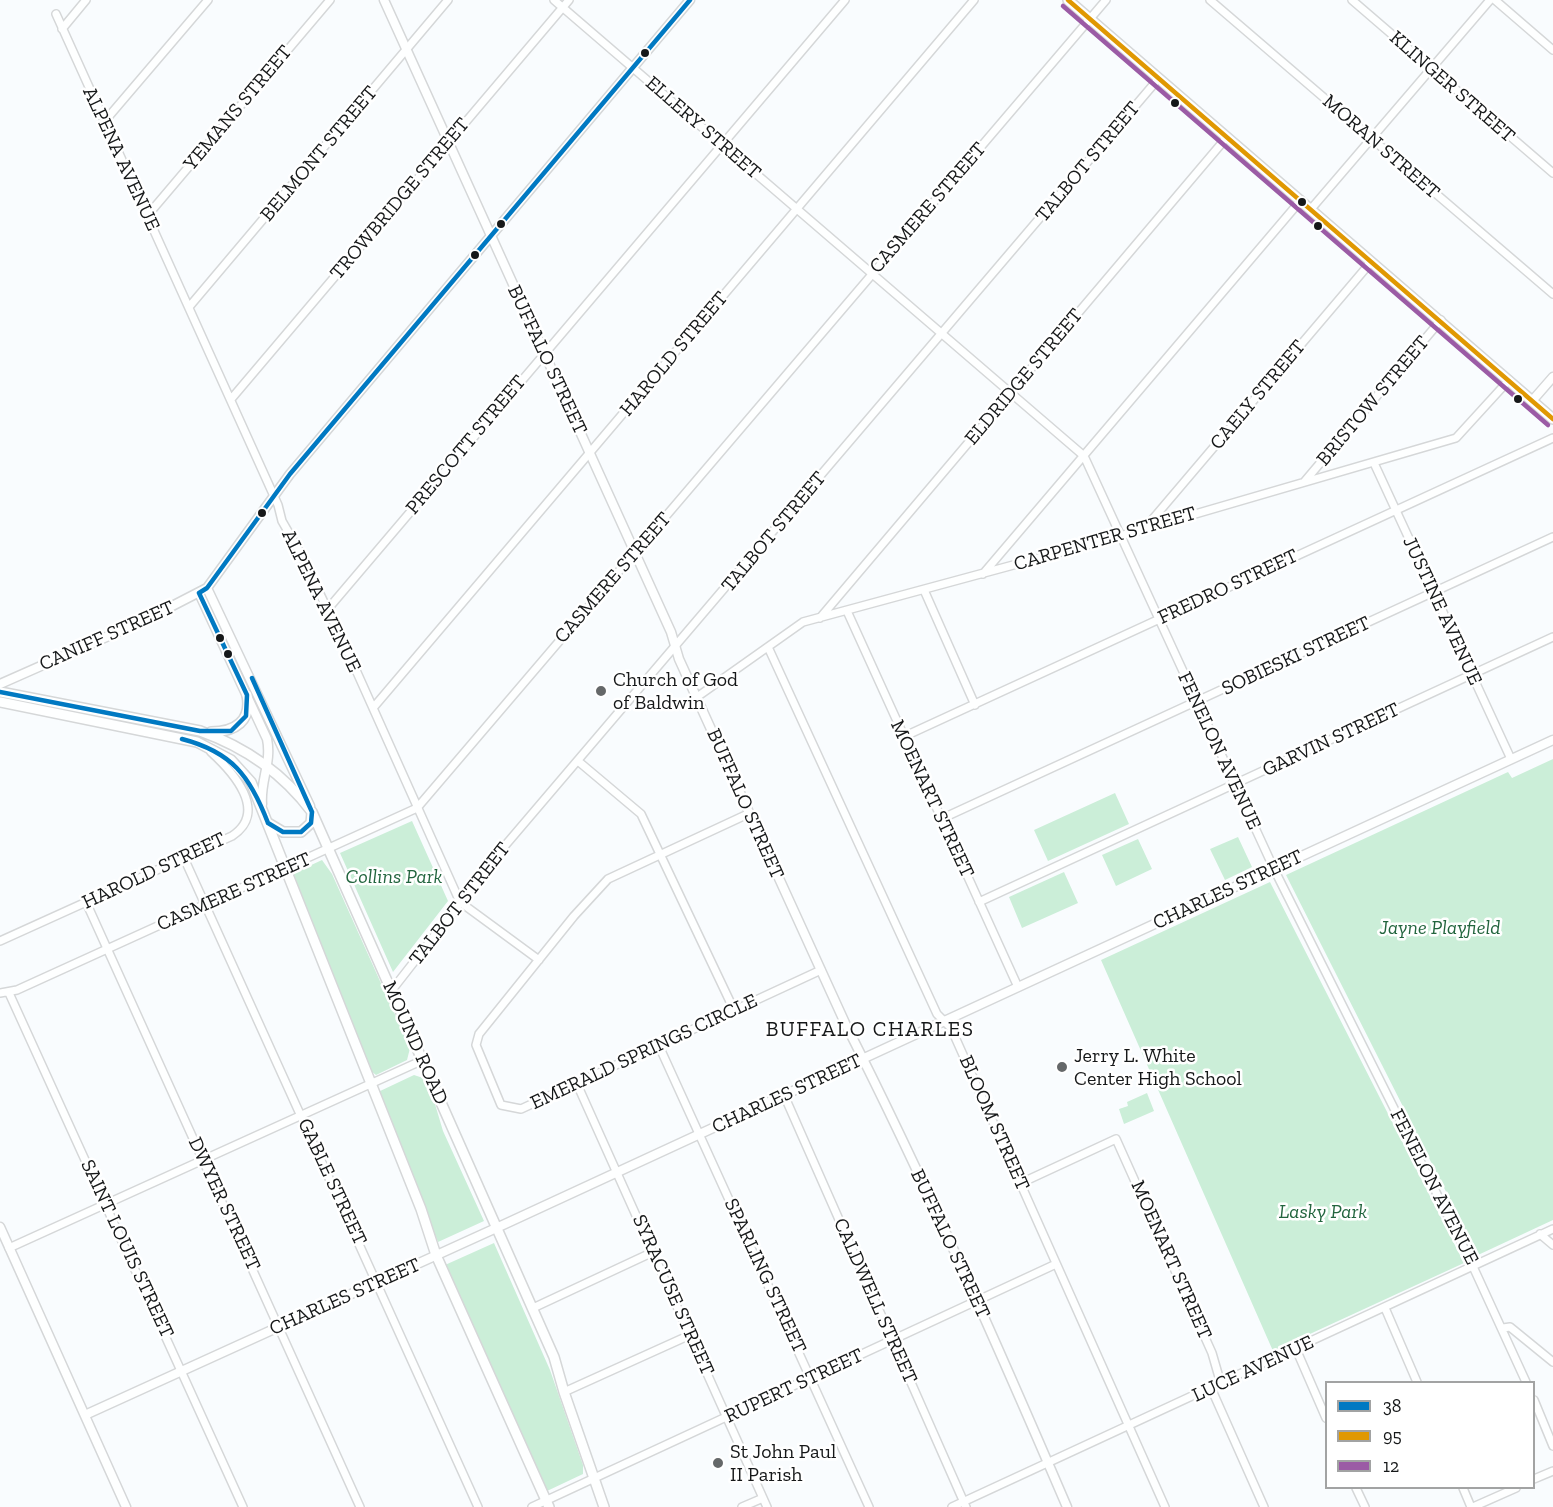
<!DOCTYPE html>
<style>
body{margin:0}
#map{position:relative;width:1553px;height:1507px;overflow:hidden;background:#f9fcfe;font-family:"Zilla Slab",serif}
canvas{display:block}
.legend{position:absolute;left:1325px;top:1381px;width:210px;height:108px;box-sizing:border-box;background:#fff;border:2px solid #a2a3a3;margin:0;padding:8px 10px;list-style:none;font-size:18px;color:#161819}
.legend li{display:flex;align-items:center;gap:12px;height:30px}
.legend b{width:30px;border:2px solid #a2a3a3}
</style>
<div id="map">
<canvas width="1553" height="1507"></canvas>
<ul class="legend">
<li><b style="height:8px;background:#0079c2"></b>38</li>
<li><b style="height:8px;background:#e09802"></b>95</li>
<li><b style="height:8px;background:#9b5ba5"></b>12</li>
</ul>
</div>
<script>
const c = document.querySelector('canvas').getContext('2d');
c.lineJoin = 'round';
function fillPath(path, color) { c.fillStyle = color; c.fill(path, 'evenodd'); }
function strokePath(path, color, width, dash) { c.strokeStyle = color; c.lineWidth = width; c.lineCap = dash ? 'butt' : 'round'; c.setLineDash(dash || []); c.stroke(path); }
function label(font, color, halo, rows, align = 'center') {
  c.font = font + ' "Zilla Slab",serif'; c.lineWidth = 5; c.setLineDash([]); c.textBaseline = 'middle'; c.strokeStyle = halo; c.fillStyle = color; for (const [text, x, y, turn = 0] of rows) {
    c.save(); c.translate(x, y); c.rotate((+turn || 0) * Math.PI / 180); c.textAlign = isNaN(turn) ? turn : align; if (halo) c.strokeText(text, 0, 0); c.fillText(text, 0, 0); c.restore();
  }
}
fillPath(new Path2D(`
 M1553,759V1220L1478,1255L1286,875L1508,772L1512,778Z
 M1115,793L1129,824L1048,861L1034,830Z
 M412,821L448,901L393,972L340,853Z
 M1238,837L1252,867L1225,880L1210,849Z
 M1138,839L1152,869L1116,886L1102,855Z
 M322,860L332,874L410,1048L407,1060L376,1075L371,1071L292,874Z
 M1064,872L1078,903L1022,928L1009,897Z
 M1270,882L1464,1263L1273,1351L1101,960Z
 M414,1075L423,1078L432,1094L443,1131L484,1221L438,1242L378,1092Z
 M1147,1093L1154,1111L1124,1124L1119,1109L1128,1106L1127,1102Z
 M494,1243L550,1370L583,1465V1474L547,1491L445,1265Z`), '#cbeed8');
const minor = new Path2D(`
 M554,0L1084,456L1274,869L1470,1260L1526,1382
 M1210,0L1553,294
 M1352,0L1553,173
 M1495,0L1553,50
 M56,14L278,505L282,521L301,554L351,659L460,902L539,960
 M62,29L86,0
 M104,122L208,0
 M1311,209L1490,0
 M147,216L330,0
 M189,307L448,0
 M232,398L569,0
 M1374,463L1511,759
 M1305,481L1441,320
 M1146,527L1371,262
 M983,574L1301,200
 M924,590L975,705
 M327,610L845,0
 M847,611L1018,987
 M820,618L1227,137
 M768,647L937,1014L951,1028L1165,1507
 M697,697L803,622L1113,538L1456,438L1509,380
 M373,708L974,0
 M903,737L1553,438
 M578,761L641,814L734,1010
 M750,813L608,879L574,916L479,1034L476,1045L501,1105L521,1109L821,970
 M941,819L1553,537
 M184,858L478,1507
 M86,902L360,1507
 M979,902L1553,637
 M0,941L232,836C269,812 233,772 211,752
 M392,990L503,848L1159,78
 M0,993L17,990L417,808L1106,0
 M9,993L243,1507
 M659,1046L869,1507
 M577,1084L767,1507
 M784,1095L966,1507
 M1021,1183L1116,1139L1212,1353L1221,1384
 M1540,1234L1553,1245
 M9,1248L423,1060
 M533,1308L653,1252
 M1385,1308L1417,1382
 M1503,1328L1510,1327L1553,1362
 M1296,1349L1326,1418
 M1211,1388L1264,1507
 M564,1392L690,1335
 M1534,1400L1553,1446
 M1534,1479L1553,1471
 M1356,1488L1365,1507
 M1463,1488L1471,1507
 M532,1507L1056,1264
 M742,1507L763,1498
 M952,1507L1553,1229
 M1473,1507L1516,1488`);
const tertiary = new Path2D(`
 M384,0L671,632L679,659L845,1023C925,1181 997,1344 1067,1507
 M1532,401L1553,377
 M207,588L310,806
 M199,593L267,739C272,762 260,781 262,804
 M0,684L147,619L207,588L290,474L690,0
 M0,1227L126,1507
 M85,1415L505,1224L1553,740`);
const secondary = new Path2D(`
 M1068,0L1553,419
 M0,692L200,731C245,747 283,773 312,812L554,1357L564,1392L604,1507
 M0,702L197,742L231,760L251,782L421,1209L436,1255L549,1507
 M211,732C235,732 252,721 247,695
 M268,823L283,832H301L311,823L312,812`);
strokePath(minor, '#d5d7d8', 10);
strokePath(tertiary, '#d5d7d8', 11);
strokePath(secondary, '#d5d7d8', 12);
strokePath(minor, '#feffff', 7);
strokePath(tertiary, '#feffff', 8);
strokePath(secondary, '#feffff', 9);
strokePath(new Path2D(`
 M199,593L207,588L290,474L690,0
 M252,678L312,812
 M0,692L200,731H231L246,716L247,695L199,593
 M182,739C232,752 250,776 268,823
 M268,823L283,832H301L311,823L312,812`), '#0079c2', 4.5);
strokePath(new Path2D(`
 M1068,0L1553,419`), '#e09802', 4.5);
strokePath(new Path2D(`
 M1063,6L1548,425`), '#9b5ba5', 4.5);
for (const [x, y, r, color] of [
 [645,53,5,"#161819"],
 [1175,103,5,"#161819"],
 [1302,202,5,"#161819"],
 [501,224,5,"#161819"],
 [1318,226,5,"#161819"],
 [475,255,5,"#161819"],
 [1518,399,5,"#161819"],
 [262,513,5,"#161819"],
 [220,638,5,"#161819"],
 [228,654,5,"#161819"],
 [601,691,6,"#656869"],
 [1062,1067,6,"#656869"],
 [718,1463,6,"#656869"]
]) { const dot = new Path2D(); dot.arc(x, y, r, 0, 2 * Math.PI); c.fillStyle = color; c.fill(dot); strokePath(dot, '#fff', 2); }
label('20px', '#161819', '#fff', [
 ["KLINGER STREET",1452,87,41],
 ["YEMANS STREET",238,108,-50],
 ["ELLERY STREET",703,128,41],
 ["MORAN STREET",1381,147,41],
 ["BELMONT STREET",319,154,-50],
 ["ALPENA AVENUE",121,159,65],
 ["TALBOT STREET",1088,162,-50],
 ["TROWBRIDGE STREET",400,199,-50],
 ["CASMERE STREET",928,208,-49],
 ["HAROLD STREET",674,354,-50],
 ["BUFFALO STREET",547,360,65],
 ["ELDRIDGE STREET",1024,377,-50],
 ["CAELY STREET",1258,395,-50],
 ["BRISTOW STREET",1373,401,-50],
 ["PRESCOTT STREET",466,445,-50],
 ["TALBOT STREET",774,532,-50],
 ["CARPENTER STREET",1105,539,-16],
 ["CASMERE STREET",613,578,-49],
 ["FREDRO STREET",1228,587,-25],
 ["ALPENA AVENUE",321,601,64],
 ["JUSTINE AVENUE",1442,611,65],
 ["CANIFF STREET",107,636,-24],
 ["SOBIESKI STREET",1296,656,-25],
 ["GARVIN STREET",1331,740,-25],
 ["FENELON AVENUE",1219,751,65],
 ["MOENART STREET",932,799,65],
 ["BUFFALO STREET",745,804,66],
 ["HAROLD STREET",154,871,-25],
 ["CHARLES STREET",1228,890,-25],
 ["CASMERE STREET",234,892,-24],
 ["TALBOT STREET",460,904,-52],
 ["MOUND ROAD",415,1043,66],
 ["EMERALD SPRINGS CIRCLE",644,1052,-25],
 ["CHARLES STREET",787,1094,-25],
 ["BLOOM STREET",994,1123,66],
 ["GABLE STREET",332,1182,65],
 ["FENELON AVENUE",1434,1187,63],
 ["DWYER STREET",224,1204,65],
 ["BUFFALO STREET",950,1244,65],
 ["SAINT LOUIS STREET",127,1249,65],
 ["MOENART STREET",1171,1260,66],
 ["SPARLING STREET",765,1276,65],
 ["SYRACUSE STREET",673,1295,66],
 ["CHARLES STREET",345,1297,-24],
 ["CALDWELL STREET",875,1301,66],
 ["LUCE AVENUE",1253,1369,-25],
 ["RUPERT STREET",794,1386,-25]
]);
label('20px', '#161819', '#fff', [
 ["Church of God",613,680],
 ["of Baldwin",613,703],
 ["Jerry L. White",1074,1056],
 ["Center High School",1074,1079],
 ["St John Paul",730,1452],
 ["II Parish",730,1475]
], 'left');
label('italic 20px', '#22653e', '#fff', [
 ["Collins Park",394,877],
 ["Jayne Playfield",1440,928],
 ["Lasky Park",1323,1212]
]);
c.letterSpacing = '1.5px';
label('21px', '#161819', '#fff', [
 ["BUFFALO CHARLES",870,1030]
]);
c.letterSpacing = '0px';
</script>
